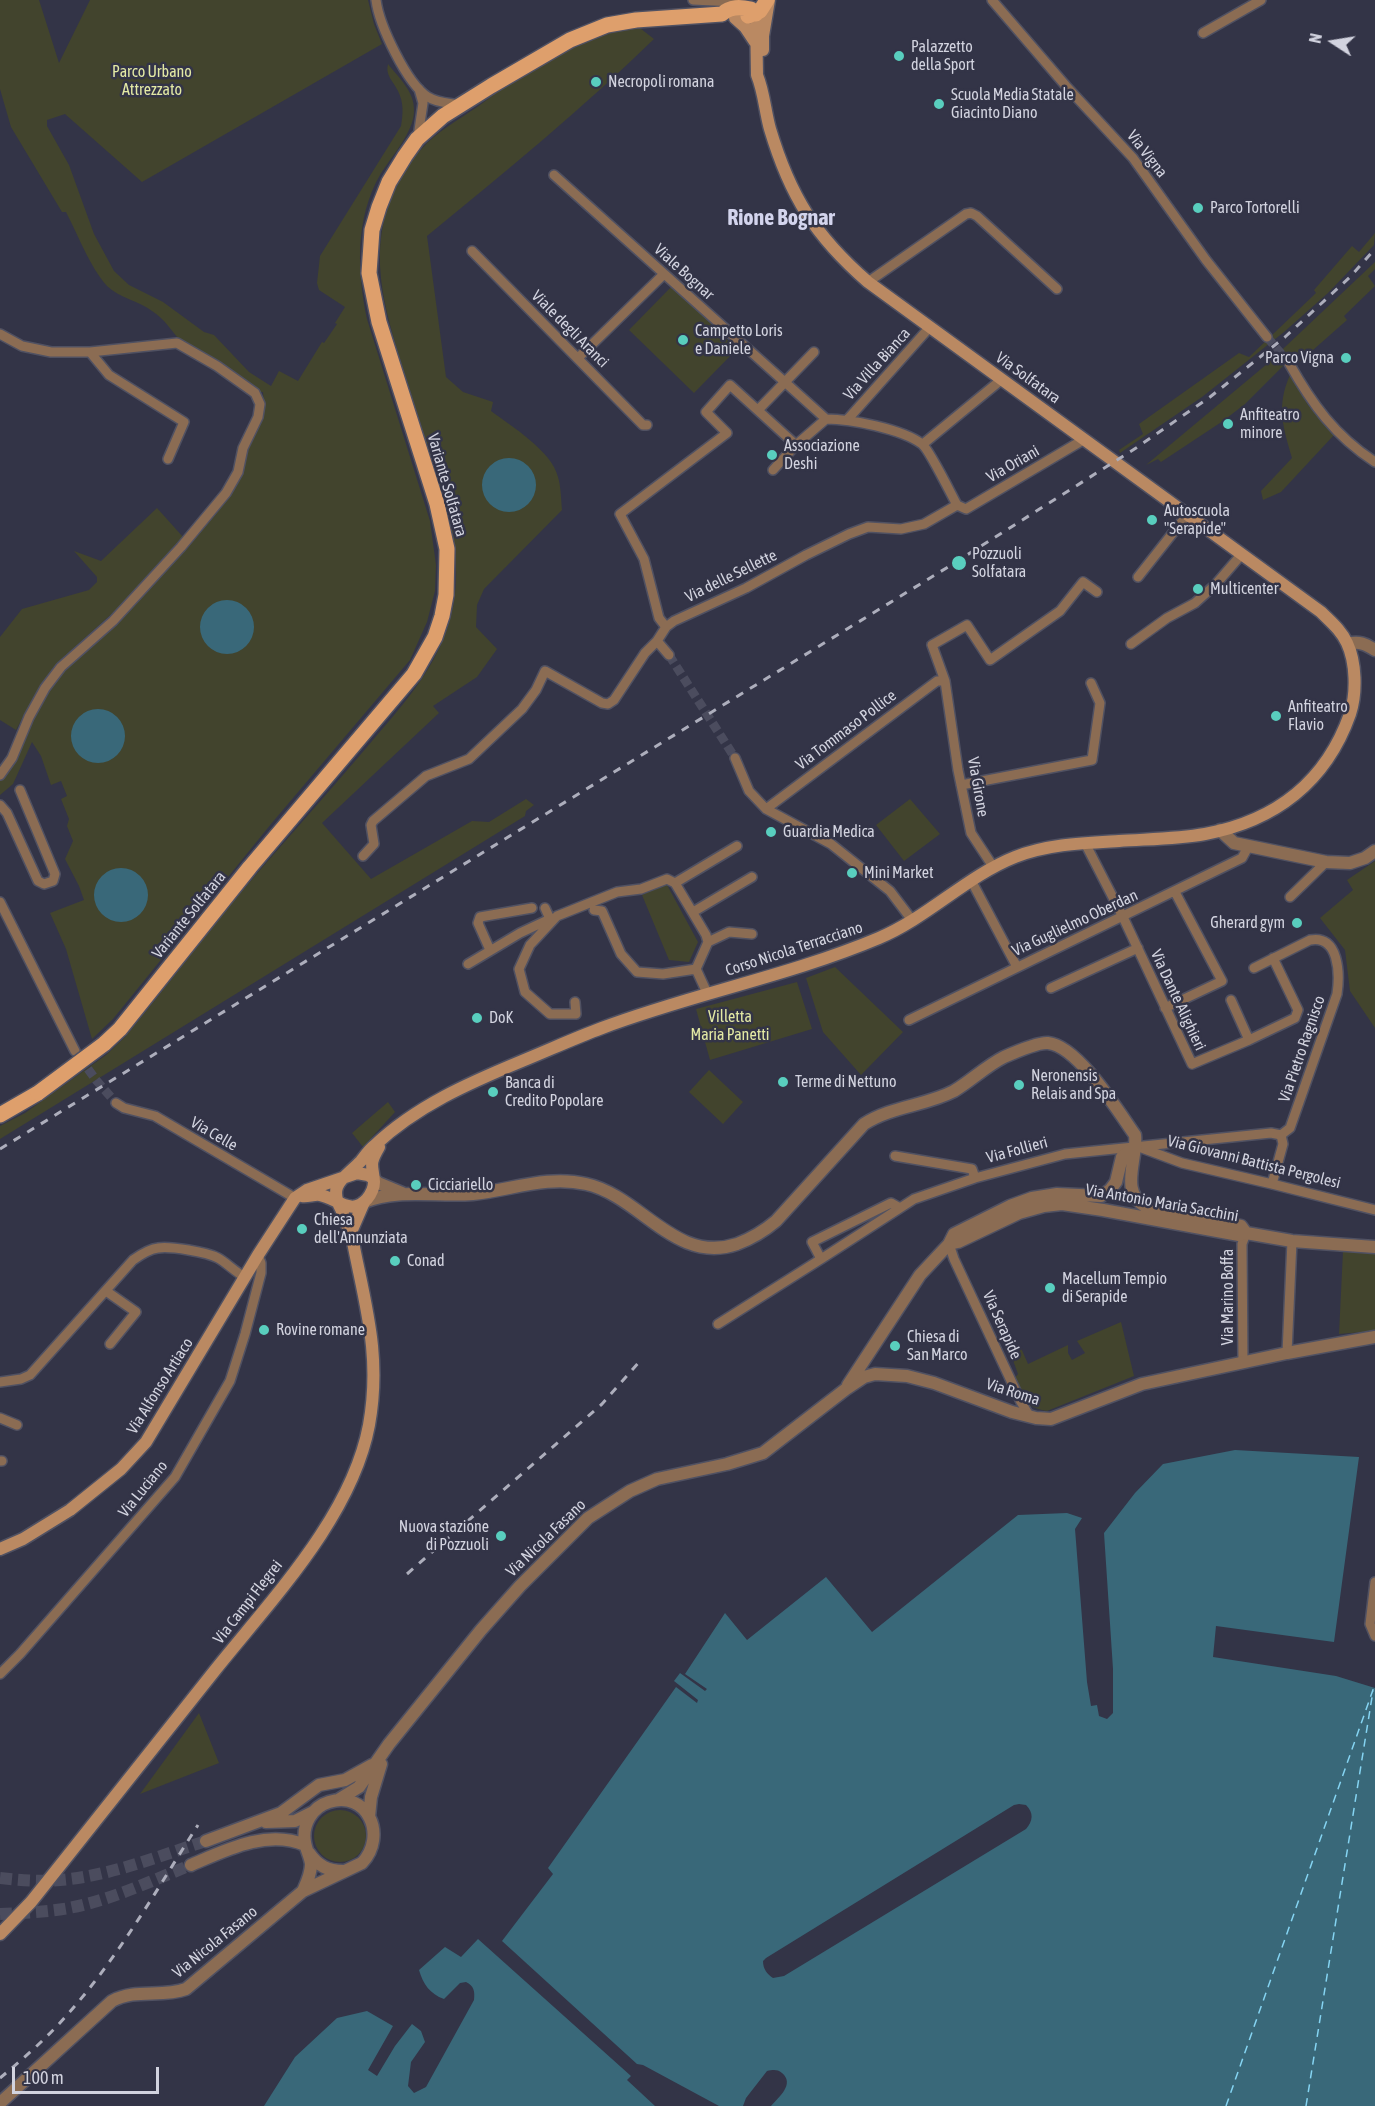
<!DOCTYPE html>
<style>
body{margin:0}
#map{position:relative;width:1375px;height:2106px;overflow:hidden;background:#333447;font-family:"Asap Condensed",sans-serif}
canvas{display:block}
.north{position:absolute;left:1303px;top:12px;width:60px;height:60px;-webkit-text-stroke:4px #333447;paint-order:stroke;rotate:282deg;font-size:16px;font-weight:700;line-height:24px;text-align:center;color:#d2d3df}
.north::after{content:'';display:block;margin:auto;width:21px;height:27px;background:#d2d3df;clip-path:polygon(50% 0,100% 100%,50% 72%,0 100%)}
.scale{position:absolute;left:12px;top:2067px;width:147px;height:27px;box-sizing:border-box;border:3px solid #d2d3df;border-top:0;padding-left:8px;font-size:18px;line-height:21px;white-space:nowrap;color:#d2d3df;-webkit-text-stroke:4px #333447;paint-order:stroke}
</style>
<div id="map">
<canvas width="1375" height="2106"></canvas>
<div class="north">N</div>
<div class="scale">100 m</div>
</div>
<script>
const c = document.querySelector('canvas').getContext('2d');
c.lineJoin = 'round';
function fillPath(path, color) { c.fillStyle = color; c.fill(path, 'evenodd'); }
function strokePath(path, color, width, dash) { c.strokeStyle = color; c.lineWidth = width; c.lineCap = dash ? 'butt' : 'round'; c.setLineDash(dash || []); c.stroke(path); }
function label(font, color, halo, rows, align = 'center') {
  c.font = font + ' "Asap Condensed",sans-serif'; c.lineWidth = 5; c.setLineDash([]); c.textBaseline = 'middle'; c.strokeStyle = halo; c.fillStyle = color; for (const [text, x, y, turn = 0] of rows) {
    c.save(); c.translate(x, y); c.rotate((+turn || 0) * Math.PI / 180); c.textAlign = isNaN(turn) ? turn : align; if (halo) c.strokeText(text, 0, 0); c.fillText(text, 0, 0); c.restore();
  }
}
fillPath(new Path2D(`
 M0,0H39L59,63L90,0H368L374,24L382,44L142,182L65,114L47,120V126L69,165L94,234L114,271L129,285L163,302L204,332L214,335L249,372L271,386L279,371L298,381L322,342L324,343L337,324L335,323L345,307L319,290L317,283L320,256L401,126C403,114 404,103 398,91C393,81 385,75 388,64C399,78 415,92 414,111C414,132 391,157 380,175C355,219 357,271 367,319L430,521L436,565L435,591L427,622L410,660L271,824L113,1019L92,1039L66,949L50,913L84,900L79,886L65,859L73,841L67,826L69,819L61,799L67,796L61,781L51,785L41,756L32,742L13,784L0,795V781L10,768L38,706L63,670L231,493L264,404L263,392H259L181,341C171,331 165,319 152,311C139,301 119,298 107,286C90,267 78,235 66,212H62L11,127L0,89Z
 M636,25L654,39C582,109 504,173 427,236L446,377L463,392L493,402L491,411C511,426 552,451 558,477C561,487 561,499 562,510L484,589L477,605L476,627L497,649L477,677L433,706L439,713L322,823L371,879L472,821L489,822L526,799L534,805L526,811L525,816L0,1139V1126L25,1113L106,1055L125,1037C172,980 217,919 266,863C300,824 334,786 367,747C399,709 433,673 448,626C466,573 451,520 435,469C425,436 414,404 404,371C384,308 365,248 397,185C405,170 415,155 427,143C444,127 465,116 484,102C520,75 561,46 605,32C615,29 626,27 636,25Z
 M1375,233L1374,245L1328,293L1284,332L1202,397L1120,453L1119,450L1143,434L1139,424L1239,353L1249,357L1316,293L1314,290L1352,246L1359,252Z
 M1375,262V269L1368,276L1375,286L1344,316L1347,320L1296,365L1290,359L1245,404L1223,421L1161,462L1158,459L1146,465L1267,364Z
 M672,286L737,349L694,393L629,330Z
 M1290,375L1308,405L1334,435L1281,492L1263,500L1261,491L1292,458C1283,427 1276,406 1290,375Z
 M157,508L183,537L117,609L57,663L41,684L16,730L0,720V637L22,609L89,590L97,582V577L74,551L101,561Z
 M910,799L940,834L904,861L876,825Z
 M1375,861V1028L1350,991L1345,950L1320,918L1353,890L1347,880Z
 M666,883L698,942L689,962L669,960L642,895Z
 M835,967L903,1032L861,1075L823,1032L806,978Z
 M797,982L812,1029L710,1060L696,1009Z
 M709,1070L743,1102L723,1124L689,1092Z
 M388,1102L395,1112L363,1147L352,1133Z
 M1343,1251L1375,1252V1331L1339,1334Z
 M1121,1322L1134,1376L1047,1411C1024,1407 1023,1398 1014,1379L1018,1374L1010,1352L1021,1348L1028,1364L1068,1345V1353L1072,1360L1085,1353L1077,1341Z
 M199,1713L219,1763L140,1794Z
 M314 1836a26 26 0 1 1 52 0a26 26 0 1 1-52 0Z`), '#42442d');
fillPath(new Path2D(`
 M482 485a27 27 0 1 1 54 0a27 27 0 1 1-54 0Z
 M200 627a27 27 0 1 1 54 0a27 27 0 1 1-54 0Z
 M71 736a27 27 0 1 1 54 0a27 27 0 1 1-54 0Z
 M94 895a27 27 0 1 1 54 0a27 27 0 1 1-54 0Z
 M1235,1450L1359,1457L1334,1642L1216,1626L1213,1657L1336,1676L1375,1688V2106H771C779,2097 795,2084 782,2073C777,2069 773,2070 767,2071L746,2098L743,2106H719L643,2065L637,2064L502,1941L553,1874L548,1868L676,1687L697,1703L698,1700L674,1681L680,1673L705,1691L707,1689L685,1674L725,1613L747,1640L826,1577L872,1632L1018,1515L1067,1513L1082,1518L1075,1529L1087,1682L1091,1706L1097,1705L1099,1716L1107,1719L1113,1713V1669L1104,1533L1135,1493L1163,1464ZM1019,1804L1026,1805C1034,1813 1033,1821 1026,1829L784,1976L773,1978C767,1974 763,1969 763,1961L766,1958L1014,1805Z
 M478,1939L631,2076L627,2080L655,2106H264L295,2057L337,2018L367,2011L393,2026L368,2070L377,2076L395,2046L412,2024L421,2031L425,2042L411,2062L408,2086L414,2093L426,2087L474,2000C475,1991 474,1986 466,1982L460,1983L444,1999C430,1994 423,1984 419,1970L445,1947L461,1957Z`), '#396879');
strokePath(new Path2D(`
 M1226,2106L1374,1687
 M1306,2106L1373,1691`), '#85d4f2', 1.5, [8, 6]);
strokePath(new Path2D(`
 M1267,337L1289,363
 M669,655L735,758
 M80,1058L96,1080L116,1103`), '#4b4c5e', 9, [9, 4.5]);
strokePath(new Path2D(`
 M0,1878C20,1880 40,1882 60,1880C110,1876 159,1856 206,1841
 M0,1914C23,1913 46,1912 69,1908C111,1900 151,1881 191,1865`), '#4b4c5e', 12, [12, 6]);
const minor = new Path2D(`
 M376,0C379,25 407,84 428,97C437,103 449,103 460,105
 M693,0L734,2L738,6
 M992,0L1066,86L1133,158L1206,260L1267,337
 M1203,33L1261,0
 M418,137L423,103L419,89
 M554,175L826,419C851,419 902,429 922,444C929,449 951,494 957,505
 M472,251L643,425H647
 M868,282L966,214L971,213L977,216L1057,289
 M0,334L22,346L51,352H90L177,343L217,366L255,393L260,404L258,417L243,448L238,472L226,493L181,547L113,621L61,667L45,688L29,717L12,758L0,775
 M90,352L109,375L184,422L168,459
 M578,358L664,274
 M1289,363C1312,404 1335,436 1375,462
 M758,410L814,352
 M848,419L929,328
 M923,444L1001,380
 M773,470L796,445
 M957,505L966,509L1083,440
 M1138,577L1187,515
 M666,627L659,618L644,559L620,514L727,433L706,412L730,385L796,445L826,419
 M657,641L669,655
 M1131,644L1167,618L1195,603L1216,584L1241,555
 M735,758L749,791L766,809L831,844L890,891L912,920
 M961,785L1092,760L1100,703L1091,683
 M0,805L7,813L38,881L44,884L53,881L55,874L20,790
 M766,809L937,681H945
 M1085,843L1123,917L1192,1064L1249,1040L1295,1018L1298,1010L1273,958
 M363,856L374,844L371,825L373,821L426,776L469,759L522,709L536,690L545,671L602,703L608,704L614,700L645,653L657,641L666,627L674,621L746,588L806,555L849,534L868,527L901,529L924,524L957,505
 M994,868L971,833L958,770L945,681L932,645L967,625L990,660L1060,611L1083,582L1097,592
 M972,882L1017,967
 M675,883L737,846
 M1290,897L1326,862
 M0,902L75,1051
 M545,908L550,919
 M594,910L602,911L621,954L637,972L663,974L696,969L708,995
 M693,912L752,877
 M708,942L729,932L752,934
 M490,950L478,923L480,917L532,908
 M468,964L520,933L552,918
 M1254,968L1310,940C1339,934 1340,974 1337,994L1290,1128L1281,1135
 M1051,988L1138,948
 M1231,1000L1249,1040
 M575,1002L576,1014H550L525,992L519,969L530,945L557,916L617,892L641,889L667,879L675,883L706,935L708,942L696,969
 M1165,1008L1222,981L1175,892
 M909,1020L1242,858L1248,847
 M116,1103L124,1108L155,1116L295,1198
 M1139,1147L1182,1163L1272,1184L1375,1210
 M895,1156L972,1169L975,1178
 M1272,1184L1283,1144L1281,1135
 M900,1208L891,1203L812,1242L821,1259L914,1199L975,1178L1065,1154L1271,1133L1281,1135
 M949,1244L954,1259L1021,1402L1030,1417
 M106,1291L136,1312L110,1344
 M718,1324L821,1259
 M1287,1353L1292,1241
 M1243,1363L1242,1244L1246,1233
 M0,1382L21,1379L30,1375L133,1260C140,1255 149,1249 158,1248C170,1246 207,1252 218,1258C227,1263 235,1272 245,1277
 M0,1418L17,1425
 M0,1461H2
 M1375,1582L1370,1624L1375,1636
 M0,1674L20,1654L175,1477L230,1381L245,1334L261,1273V1263L258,1255`);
const tertiary = new Path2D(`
 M1348,644C1359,641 1366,644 1375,650
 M1220,830L1234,843L1326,862L1350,863L1365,858L1375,851
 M373,1178L378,1183L402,1193
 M364,1202C398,1188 437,1197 473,1194C511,1190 548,1175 586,1184C641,1196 675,1265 737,1244C753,1238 763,1232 776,1221L864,1124C892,1106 925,1106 954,1091C971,1081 986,1066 1004,1057C1013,1053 1038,1042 1048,1043C1078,1046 1118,1111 1135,1135C1138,1159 1118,1193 1147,1207L1241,1226L1246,1233
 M949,1244L958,1242L1019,1213L1044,1206L1062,1204L1103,1210L1239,1235L1246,1233L1292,1241L1375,1247
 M848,1385L920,1275L949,1244L954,1234L1010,1206L1032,1198L1057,1194L1101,1196L1110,1190L1116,1182L1122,1157L1136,1146
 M338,1800L359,1787L389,1744L481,1630L520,1586L588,1518L630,1491L657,1479L727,1464L763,1453L846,1389L864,1377L875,1374L907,1376L934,1383L1012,1412L1036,1418L1051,1419L1142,1384L1287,1353L1375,1337
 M369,1817L371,1797L381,1764
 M266,1822L295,1821L313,1812
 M206,1841L281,1813L319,1785L345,1780L372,1765
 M309,1853C318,1866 328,1871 343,1871
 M191,1865C226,1850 267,1829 305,1845
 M0,2103L112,2001C136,1988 161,1998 186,1989L303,1891L362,1863C388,1835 367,1790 329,1802C312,1807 302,1825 305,1842C306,1850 310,1856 311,1864C311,1874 307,1882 303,1891`);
const secondary = new Path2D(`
 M735,18L745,27L755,42
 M763,50V36L769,0
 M302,1196C308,1197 314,1194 320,1195C337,1198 351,1217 367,1199C371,1194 374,1189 374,1182C373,1164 368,1166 379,1147
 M351,1232L364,1202
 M0,1549L23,1539L70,1510L121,1469L146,1442L258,1255L295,1198L307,1190L357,1173L368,1175L373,1178
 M0,1934L31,1902L66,1858C116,1795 166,1732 216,1669C272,1599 352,1516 369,1425C382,1353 364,1302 351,1232C345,1225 345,1217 341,1209C327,1184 345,1178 361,1161C365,1156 369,1150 374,1146C416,1106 469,1083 522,1061C549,1050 575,1038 602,1028C692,994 789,976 879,938C927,918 967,876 1015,857C1048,844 1084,843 1119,841C1148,839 1177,839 1205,834C1275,821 1326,782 1350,714C1357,693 1356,662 1347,643C1341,630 1331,622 1321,612L868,282C815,236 790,196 770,129C765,111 764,92 757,75L756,14`);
const primary = new Path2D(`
 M748,16L760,11L767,0
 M104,1044L120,1029L250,867L414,674L435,637L442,616L446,595L447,549L437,504L379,322L369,273L372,230L379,207L389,182L405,156L417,139L443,116L491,86L570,40L607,25L636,20L722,14C730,6 741,7 751,9L756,14
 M0,1115L38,1093`);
strokePath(minor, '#505162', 12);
strokePath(tertiary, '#505162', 15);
strokePath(secondary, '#505162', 15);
strokePath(primary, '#505162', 18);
strokePath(minor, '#8b6c53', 9);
strokePath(tertiary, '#8b6c53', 12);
strokePath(secondary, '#ba8962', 12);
strokePath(primary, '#de9f6c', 15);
strokePath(new Path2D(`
 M0,1149L948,567L1136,448L1210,397L1285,337L1350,277L1375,249
 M407,1574L602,1404L641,1360
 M0,2078C23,2059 47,2038 67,2015C118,1958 157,1889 198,1825`), '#adaebc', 3, [8, 8]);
const primaryBridge = new Path2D(`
 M38,1093L104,1044`);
strokePath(primaryBridge, '#505162', 18, []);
strokePath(primaryBridge, '#de9f6c', 15);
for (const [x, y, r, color] of [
 [899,56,6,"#59cebe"],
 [596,82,6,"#59cebe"],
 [939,104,6,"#59cebe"],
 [1198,208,6,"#59cebe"],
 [683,340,6,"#59cebe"],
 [1346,358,6,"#59cebe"],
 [1228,424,6,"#59cebe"],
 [772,455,6,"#59cebe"],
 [1152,520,6,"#59cebe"],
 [959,563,8,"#59cebe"],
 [1198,589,6,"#59cebe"],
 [1276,716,6,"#59cebe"],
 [771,832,6,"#59cebe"],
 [852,873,6,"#59cebe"],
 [1297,923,6,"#59cebe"],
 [477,1018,6,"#59cebe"],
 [783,1082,6,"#59cebe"],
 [1019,1085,6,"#59cebe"],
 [493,1092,6,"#59cebe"],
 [416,1185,6,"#59cebe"],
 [302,1229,6,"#59cebe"],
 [395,1261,6,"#59cebe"],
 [1050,1288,6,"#59cebe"],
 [264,1330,6,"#59cebe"],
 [895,1346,6,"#59cebe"],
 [501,1536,6,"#59cebe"]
]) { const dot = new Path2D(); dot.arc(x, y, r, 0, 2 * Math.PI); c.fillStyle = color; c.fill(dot); strokePath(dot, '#333447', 2); }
label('16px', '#d2d3df', '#333447', [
 ["Palazzetto",911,47],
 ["della Sport",911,65],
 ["Necropoli romana",608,82],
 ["Scuola Media Statale",951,95],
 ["Giacinto Diano",951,113],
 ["Parco Tortorelli",1210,208],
 ["Campetto Loris",695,331],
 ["e Daniele",695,349],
 ["Parco Vigna",1334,358,"right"],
 ["Anfiteatro",1240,415],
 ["minore",1240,433],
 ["Associazione",784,446],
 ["Deshi",784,464],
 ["Autoscuola",1164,511],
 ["\"Serapide\"",1164,529],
 ["Pozzuoli",972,554],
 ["Solfatara",972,572],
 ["Multicenter",1210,589],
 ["Anfiteatro",1288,707],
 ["Flavio",1288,725],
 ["Guardia Medica",783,832],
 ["Mini Market",864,873],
 ["Gherard gym",1285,923,"right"],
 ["DoK",489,1018],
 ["Neronensis",1031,1076],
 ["Relais and Spa",1031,1094],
 ["Terme di Nettuno",795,1082],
 ["Banca di",505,1083],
 ["Credito Popolare",505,1101],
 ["Cicciariello",428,1185],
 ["Chiesa",314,1220],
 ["dell'Annunziata",314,1238],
 ["Conad",407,1261],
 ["Macellum Tempio",1062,1279],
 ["di Serapide",1062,1297],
 ["Rovine romane",276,1330],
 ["Chiesa di",907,1337],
 ["San Marco",907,1355],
 ["Nuova stazione",489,1527,"right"],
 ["di Pozzuoli",489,1545,"right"]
], 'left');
label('16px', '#e3e9a4', '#333447', [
 ["Parco Urbano",152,72],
 ["Attrezzato",152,90],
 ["Villetta",730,1017],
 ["Maria Panetti",730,1035]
]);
label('16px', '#d2d3df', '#333447', [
 ["Via Vigna",1147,154,52],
 ["Viale Bognar",684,272,42],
 ["Viale degli Aranci",570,329,45],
 ["Via Villa Bianca",877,364,-48],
 ["Via Solfatara",1028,378,36],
 ["Via Oriani",1013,464,-30],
 ["Variante Solfatara",447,485,74],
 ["Via delle Sellette",731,576,-26],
 ["Via Tommaso Pollice",846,730,-37],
 ["Via Girone",978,787,80],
 ["Variante Solfatara",189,915,-51],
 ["Via Guglielmo Oberdan",1075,923,-25],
 ["Corso Nicola Terracciano",794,949,-18],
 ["Via Dante Alighieri",1178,1000,65],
 ["Via Pietro Ragnisco",1302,1049,-71],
 ["Via Celle",214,1134,30],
 ["Via Follieri",1017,1150,-15],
 ["Via Giovanni Battista Pergolesi",1254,1162,14],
 ["Via Antonio Maria Sacchini",1162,1203,10],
 ["Via Marino Boffa",1228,1297,-90],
 ["Via Serapide",1002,1325,66],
 ["Via Alfonso Artiaco",160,1386,-58],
 ["Via Roma",1013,1392,18],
 ["Via Luciano",143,1489,-51],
 ["Via Nicola Fasano",546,1538,-44],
 ["Via Campi Flegrei",248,1602,-52],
 ["Via Nicola Fasano",215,1942,-39]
]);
label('bold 22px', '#d3d4ed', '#333447', [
 ["Rione Bognar",781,218]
]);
</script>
